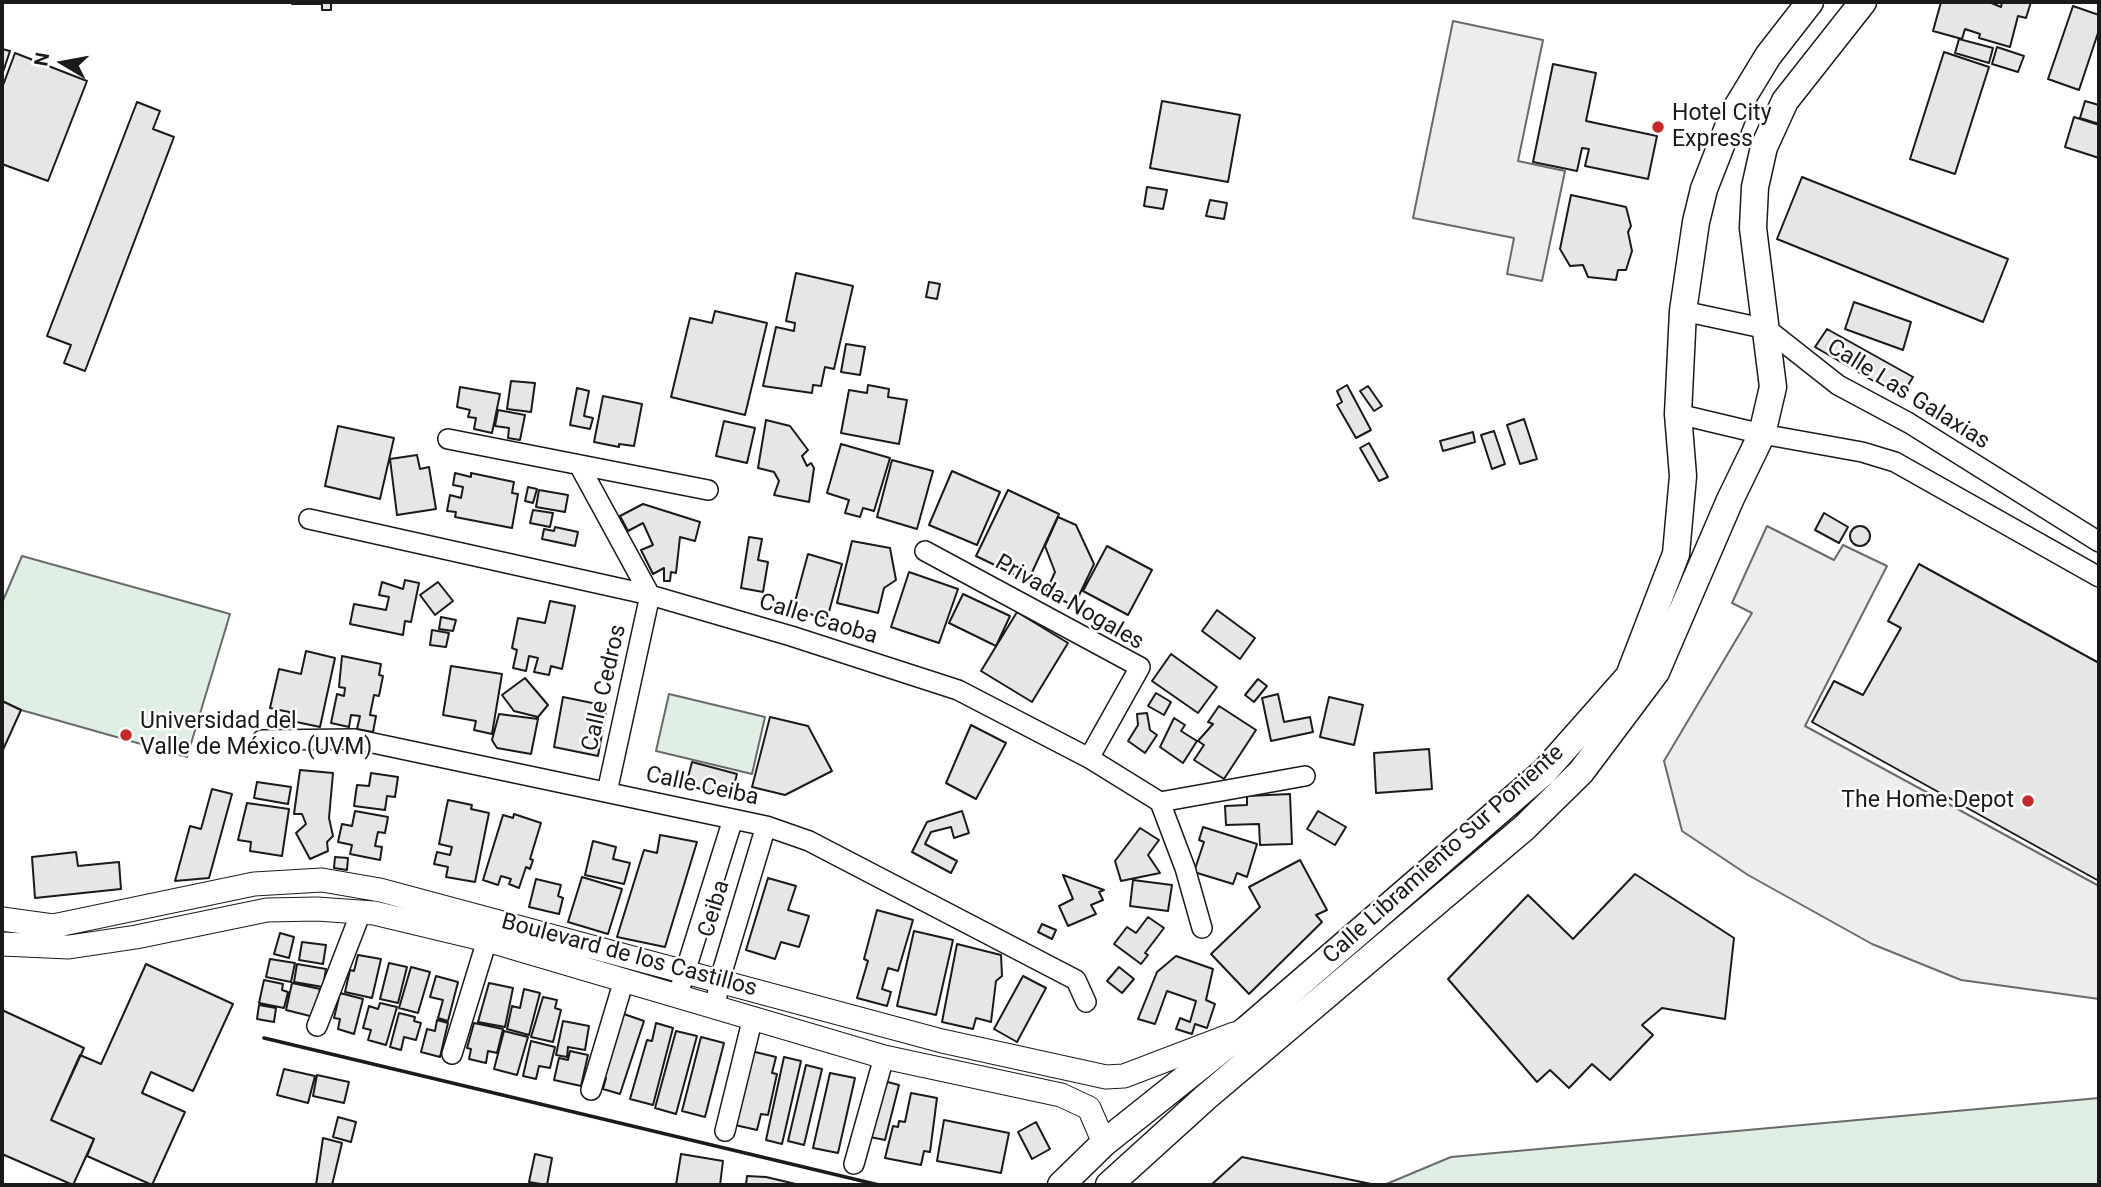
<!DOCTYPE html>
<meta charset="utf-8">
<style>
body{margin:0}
#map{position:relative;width:2101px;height:1187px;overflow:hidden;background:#fff;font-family:Roboto,sans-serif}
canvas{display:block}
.frame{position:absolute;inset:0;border:4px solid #1a1a1a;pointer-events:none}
.north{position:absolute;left:28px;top:28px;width:70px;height:70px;-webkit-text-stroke:5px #fff;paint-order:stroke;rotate:280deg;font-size:19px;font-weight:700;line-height:28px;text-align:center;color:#1a1a1a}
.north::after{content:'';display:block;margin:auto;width:24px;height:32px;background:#1a1a1a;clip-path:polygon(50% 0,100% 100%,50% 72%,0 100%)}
</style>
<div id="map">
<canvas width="2101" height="1187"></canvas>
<div class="frame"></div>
<div class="north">N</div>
</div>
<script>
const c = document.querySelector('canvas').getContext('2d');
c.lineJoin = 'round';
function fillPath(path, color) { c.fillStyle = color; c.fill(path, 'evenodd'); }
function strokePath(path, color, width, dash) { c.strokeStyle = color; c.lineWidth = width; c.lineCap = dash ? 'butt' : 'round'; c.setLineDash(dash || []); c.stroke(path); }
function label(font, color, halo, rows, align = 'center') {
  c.font = font + ' Roboto,sans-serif'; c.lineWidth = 5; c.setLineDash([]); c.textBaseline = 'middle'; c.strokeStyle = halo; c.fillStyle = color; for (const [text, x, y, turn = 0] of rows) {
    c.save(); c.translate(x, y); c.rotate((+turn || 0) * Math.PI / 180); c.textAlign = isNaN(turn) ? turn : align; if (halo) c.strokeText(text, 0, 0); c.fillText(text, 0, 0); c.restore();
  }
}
const green = new Path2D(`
 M22,556L230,614L187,757L21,710L2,701V603Z
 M669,694L765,717L752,774L656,751Z
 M2099,1098V1185H1384L1451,1157Z`);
fillPath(green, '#e0efe3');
strokePath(green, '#6a6a6a', 2);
const parking = new Path2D(`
 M1453,21L1543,40L1518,161L1565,171L1542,281L1507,274L1514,238L1413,218Z
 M1767,526L1834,560L1843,545L1887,566L1805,726L2099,886V999L1961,980L1872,944L1748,875L1682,831L1664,761L1752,613L1732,603Z`);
fillPath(parking, '#ededed');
strokePath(parking, '#6a6a6a', 2);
const building = new Path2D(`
 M292,2H331V10H322V4H292Z
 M1941,2H1989L2001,7L2002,2H2031L2026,18L2018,16L2010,47L1979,38L1980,34L1965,29L1962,39L1933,31Z
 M2073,6L2099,15V30L2079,90L2048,79Z
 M1959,39L1993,48L1989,63L1955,53Z
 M1997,47L2024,56L2018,72L1992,64Z
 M2,49L10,51L2,75Z
 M1944,52L1989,67L1955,174L1910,159Z
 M15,53L87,81L48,181L2,164V88Z
 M1553,64L1596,73L1586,121L1657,136L1648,179L1585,166L1589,149L1582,148L1577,171L1533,162Z
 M1162,101L1240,115L1228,182L1150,168Z
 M2085,101L2099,105V124L2080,118Z
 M137,102L160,111L153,129L174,137L85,371L64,363L71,345L47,336Z
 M2074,117L2099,125V158L2065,147Z
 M1802,177L2008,259L1983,322L1777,239Z
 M1147,187L1167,190L1163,209L1144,206Z
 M1571,195L1626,207L1631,226L1628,232L1632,251L1626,270H1618L1616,280L1588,277L1583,265L1570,266L1560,249Z
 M1210,200L1227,203L1224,219L1206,216Z
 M796,273L853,286L834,369L825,367L821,386L813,385L812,393L763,386L776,327L794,331L795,323L786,321Z
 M929,282L940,284L937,299L926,297Z
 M1854,302L1911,322L1903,350L1845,329Z
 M715,311L767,323L745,415L671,397L690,318L712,323Z
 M1827,329L1913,377L1901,397L1815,347Z
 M846,344L865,347L860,375L841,372Z
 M511,381L535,383L531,412L507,409Z
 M868,385L889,389L888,397L907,400L899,444L841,433L849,390L867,393Z
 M1347,385L1371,430L1356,438L1337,405L1342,402L1337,391Z
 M1368,386L1382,406L1374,411L1360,391Z
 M460,387L500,394L492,433L474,429L476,418L468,417L470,410L457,407Z
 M577,388L589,391L584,416L593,418L590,429L570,425Z
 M603,396L642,404L634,446L619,444V447L594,442Z
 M498,410L525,415L520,440L508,438L509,428L495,426Z
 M1524,419L1537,459L1520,464L1507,425Z
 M766,420L790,426L808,450L802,456L807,466L811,463L814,468L809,502L774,495L779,481L774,472L758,468Z
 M724,421L755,428L747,463L716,456Z
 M338,426L394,438L380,499L325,486Z
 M1494,431L1505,464L1492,469L1481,435Z
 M1473,432L1475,442L1443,451L1440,441Z
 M1369,443L1388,477L1379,481L1360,448Z
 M841,444L890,458L874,511L863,508L860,517L845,513L849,500L827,493Z
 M417,455L420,469L429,467L436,509L397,515L390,459Z
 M892,460L933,471L917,529L877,517Z
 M952,471L1000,492L977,545L929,525Z
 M455,473L471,477V473L514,482L512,493L518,494L512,528L455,517L456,512L447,511L450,495L461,498L463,487L453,485Z
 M528,487L537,489L533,503L525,501Z
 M539,490L568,495L565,512L536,507Z
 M1008,490L1059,514L1028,581L976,556Z
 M643,504L700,522L695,541L680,537L676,573L671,572L670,581H664V568L653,574L641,550L653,545L643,523L628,531L620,516Z
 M533,510L553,513L550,527L530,523Z
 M1824,513L1848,527L1839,543L1815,530Z
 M1058,517L1076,525L1094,564L1074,606L1046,592L1055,572L1045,546Z
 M1850 536a10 10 0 1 1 20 0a10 10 0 1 1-20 0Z
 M555,527L578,532L575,546L542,539L544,529L554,531Z
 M749,537L762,539L758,560L768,562L763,592L741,588Z
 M852,541L890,548L896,580L884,588L878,613L837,603Z
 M1107,546L1152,570L1128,615L1083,591Z
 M808,554L842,564L827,619L793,609Z
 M1919,564L2099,663V881L1812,722L1834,681L1863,695L1901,628L1888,621Z
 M909,572L958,589L939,643L891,627Z
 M405,580L419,583L411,622L405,621L403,635L350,624L354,604L386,610L389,597L379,595L382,582L403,589Z
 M438,582L453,601L435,615L420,595Z
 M963,594L1010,616L996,646L949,623Z
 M550,601L575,606L562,669L551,666L549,675L534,672L538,658L529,656L526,671L513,668L517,650L512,648L518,618L545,623Z
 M1217,610L1255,638L1240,659L1202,631Z
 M1017,612L1068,643L1032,702L981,671Z
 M441,617L456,620L453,631L439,629Z
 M432,630L449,633L446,647L430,645Z
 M306,651L335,658L320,727L287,720L289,712L270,708L279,669L301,674Z
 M1171,654L1217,687L1198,713L1152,681Z
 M342,656L381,664L379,675L383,676L379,696L374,695L370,715L376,716L373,732L357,729L360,716L351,715L349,727L331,723L337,694L344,696L345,688L339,687Z
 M451,666L502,674L492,734L474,730L476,721L443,715Z
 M525,678L548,705L538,717L514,711L502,695Z
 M1258,679L1267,686L1254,702L1245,695Z
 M1156,693L1171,702L1164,715L1148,706Z
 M1278,694L1284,722L1310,717L1313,732L1271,741L1262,698Z
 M563,697L607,706L598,756L554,747Z
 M1329,697L1363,705L1354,745L1320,737Z
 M2,701L21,710L2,752Z
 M1219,706L1256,730L1224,779L1194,760L1204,745L1198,741L1213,724L1208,722Z
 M1147,713L1150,730L1157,735L1145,753L1128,741L1138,725L1137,714Z
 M499,714L538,719L531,754L497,748L492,740Z
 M770,717L808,726L832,771L785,795L752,787Z
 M1174,718L1185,725L1181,731L1197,741L1183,763L1160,747Z
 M971,725L1006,743L976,799L946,783Z
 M1429,749L1432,789L1376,793L1374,753Z
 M692,762L737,774L731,797L686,785Z
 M300,770L333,773L329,818L333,836L327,842L328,851L310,859L296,833L306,824L302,814H294Z
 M371,773L398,777L395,797L387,796L385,810L354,806L357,785L369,786Z
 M257,782L291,787L288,804L254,798Z
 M212,789L232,794L209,878L175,881L190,826L201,829Z
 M1290,794L1292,844L1260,845L1259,824L1226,825L1225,806L1247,805V796Z
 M448,800L472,805L471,809L489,813L475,882L446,877L448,867L434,864L437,852L450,855L452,847L439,844Z
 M247,803L289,809L282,856L250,851L251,842L238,840Z
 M355,811L388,817L385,833L378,832L375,846L382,847L380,860L350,854L352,845L338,842L342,824L352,826Z
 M962,811L969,833L954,838L951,827L931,832L925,844L957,861L951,873L912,852L927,822Z
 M1318,811L1346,827L1335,845L1307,829Z
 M514,814L541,823L530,859L533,860L530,869L526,867L519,888L509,884L511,879L501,876L498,885L483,880L503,815L513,818Z
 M1203,827L1257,844L1247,877L1237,873L1233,884L1194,872L1204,842L1199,840Z
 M1140,828L1159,840L1148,855L1160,873L1121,881L1115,861Z
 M660,835L697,842L665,947L617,937L644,850L657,853Z
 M593,841L616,847L613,859L630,863L624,884L585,875Z
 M76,852L78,866L119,862L121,889L35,898L32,857Z
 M335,857L348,858L347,870L334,868Z
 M1300,860L1327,910L1316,915L1322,922L1249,994L1211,954L1260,907L1249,887Z
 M1635,874L1734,938L1725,1019L1662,1008L1642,1025L1653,1035L1610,1080L1592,1064L1569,1088L1550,1070L1537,1082L1448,979L1528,895L1573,939Z
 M1063,875L1104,890L1099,892L1103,900L1091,905L1096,914L1068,926L1059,906L1073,899Z
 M582,877L622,889L608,934L568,922Z
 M768,878L796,886L788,910L809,916L799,947L781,942L775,959L746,950Z
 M536,879L561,885L558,896L563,898L559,914L529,907Z
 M1133,880L1172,885L1168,911L1130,906Z
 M877,910L913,920L898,971L888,968L882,989L891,992L887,1006L857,998L868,961L864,959Z
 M1148,917L1164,928L1145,953L1148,955L1141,964L1114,944L1127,927L1136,933Z
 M1042,924L1056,930L1052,939L1038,932Z
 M914,931L953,940L936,1015L897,1006Z
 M280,933L294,937L289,958L274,954Z
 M302,942L326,945L323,964L299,960Z
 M957,944L1001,955L1002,976L996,981L991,1022L976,1018L973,1029L942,1022Z
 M358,955L381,959L372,998L345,992L350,970L354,971Z
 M1176,956L1213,969L1206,1000L1215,1004L1207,1028L1195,1024L1192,1034L1176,1029L1180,1018L1190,1022L1196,1001L1167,991L1155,1024L1138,1019L1157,972Z
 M270,959L295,963L291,982L266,977Z
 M389,963L407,967L398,1003L380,999Z
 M146,964L233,1004L193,1091L151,1072L142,1093L185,1112L152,1185L87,1156L94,1139L51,1120L80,1055L101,1064Z
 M297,964L326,969L323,987L294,982Z
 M411,967L430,972L418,1013L399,1008Z
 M1119,967L1134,979L1122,993L1107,981Z
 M436,976L458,982L448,1021L438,1018L443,1000L430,997Z
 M1023,976L1046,988L1017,1042L994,1029Z
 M264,980L283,984L282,990L288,992L284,1008L259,1003Z
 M292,983L320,989L314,1017L286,1010Z
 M489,983L513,988L505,1027L478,1022Z
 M524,989L540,993L529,1035L507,1029L512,1006L520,1008Z
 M340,993L363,999L354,1034L338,1029L340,1019L334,1018Z
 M543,997L557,1000L555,1008L561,1010L553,1042L531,1037Z
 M380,1003L397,1007L386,1045L368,1040L371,1030L363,1028L369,1006L378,1009Z
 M259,1005L276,1008L274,1022L257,1019Z
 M2,1010L84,1048L51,1120L94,1139L73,1185L2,1154Z
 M399,1013L415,1017L414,1021L421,1023L416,1040L404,1037L401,1050L390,1047Z
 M621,1013L644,1021L620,1094L603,1089L606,1078L601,1076Z
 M437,1020L448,1023L440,1057L421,1052L427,1029L435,1031Z
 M563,1021L589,1026L585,1050L568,1047L567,1057L556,1055Z
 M474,1023L503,1029L497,1053L488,1051L486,1063L469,1059L471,1049L467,1048Z
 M656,1023L673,1028L653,1105L630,1099L647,1040L652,1041Z
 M504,1031L528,1037L517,1075L494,1069Z
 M676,1031L697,1036L676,1114L655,1108Z
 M701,1037L724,1043L705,1117L682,1111Z
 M531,1041L555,1047L550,1068L539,1066L536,1079L523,1076Z
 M570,1051L588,1055L581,1086L554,1080L559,1058L568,1060Z
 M751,1051L776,1057L772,1073L777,1074L768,1115L761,1114L757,1130L735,1125Z
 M784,1057L801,1061L782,1144L766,1140Z
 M806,1065L822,1069L804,1145L788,1141Z
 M284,1069L315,1076L308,1103L277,1095Z
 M830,1073L855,1078L838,1153L813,1148Z
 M317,1075L349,1082L344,1103L313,1096Z
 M884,1081L899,1085L885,1140L870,1137Z
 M911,1093L937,1098L930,1152L924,1151L921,1165L885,1158L893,1126L898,1127L899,1121L905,1122Z
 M338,1117L356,1122L351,1142L333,1137Z
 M944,1120L1009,1133L1001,1173L937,1161Z
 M1036,1122L1050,1149L1032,1159L1018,1132Z
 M323,1138L342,1143L332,1185H316Z
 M535,1154L552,1158L547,1185L529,1182Z
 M681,1154L723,1161L720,1185H676Z
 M1242,1157L1376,1185H1211Z
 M747,1176L766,1177L800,1185H746Z`);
fillPath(building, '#e6e6e6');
strokePath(building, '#1a1a1a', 2);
const minor = new Path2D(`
 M1683,311L1767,329L1838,385L1909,423L2099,542
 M1678,414L1762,434L1862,452L1895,462L2099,577
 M448,439L708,490
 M579,465L650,595L607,792
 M309,519L650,595L791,636L958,690L1089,758L1160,802L1185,868L1202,928
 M925,551L1140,667L1089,758
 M262,740L354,739L766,826L809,841L1076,980L1086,1002
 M1160,802L1305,776
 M681,985L733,819
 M715,1007L720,979L766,826
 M317,1026L361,912
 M452,1054L487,940
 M591,1090L624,980
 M725,1131L753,1017
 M854,1164L884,1057`);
const tertiary = new Path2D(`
 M2,919L53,926L254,884L322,880L380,890L942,1041L1106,1077L1124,1076L1234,1034
 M2,944L69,947L136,937L267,910L317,909L374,913L487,940L884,1057L1061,1095L1089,1108L1104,1143`);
const secondary = new Path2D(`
 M1061,1185L1104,1143L1247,1029L1544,772L1629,676L1676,554L1683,476L1678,414L1683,311L1696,222L1704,189L1734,112L1768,56L1810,2
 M1109,1185L1206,1097L1524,828L1581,772L1656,672L1730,500L1762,434L1773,387L1753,228L1755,187L1764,147L1785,101L1863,2`);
strokePath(minor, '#1a1a1a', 22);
strokePath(tertiary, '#1a1a1a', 25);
strokePath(secondary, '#1a1a1a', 29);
strokePath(minor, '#fff', 19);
strokePath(tertiary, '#fff', 23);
strokePath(secondary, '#fff', 26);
strokePath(new Path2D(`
 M264,1038L879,1185`), '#1a1a1a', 3.5);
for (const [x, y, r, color] of [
 [1658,127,7,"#c62828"],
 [126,735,7,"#c62828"],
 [2028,801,7,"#c62828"]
]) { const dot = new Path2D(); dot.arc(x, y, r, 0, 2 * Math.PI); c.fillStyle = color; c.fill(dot); strokePath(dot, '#fff', 2.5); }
label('23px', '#1a1a1a', '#fff', [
 ["Hotel City",1672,114],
 ["Express",1672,140],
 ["Universidad del",140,722],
 ["Valle de México (UVM)",140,748],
 ["The Home Depot",2014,801,"right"]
], 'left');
label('23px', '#1a1a1a', '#fff', [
 ["Calle Las Galaxias",1908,395,32],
 ["Privada Nogales",1069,603,30],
 ["Calle Caoba",818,620,17],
 ["Calle Cedros",605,688,-77],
 ["Calle Ceiba",702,787,12],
 ["Calle Libramiento Sur Poniente",1444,855,-42],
 ["Ceiba",715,909,-73],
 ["Boulevard de los Castillos",629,956,15]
]);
</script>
